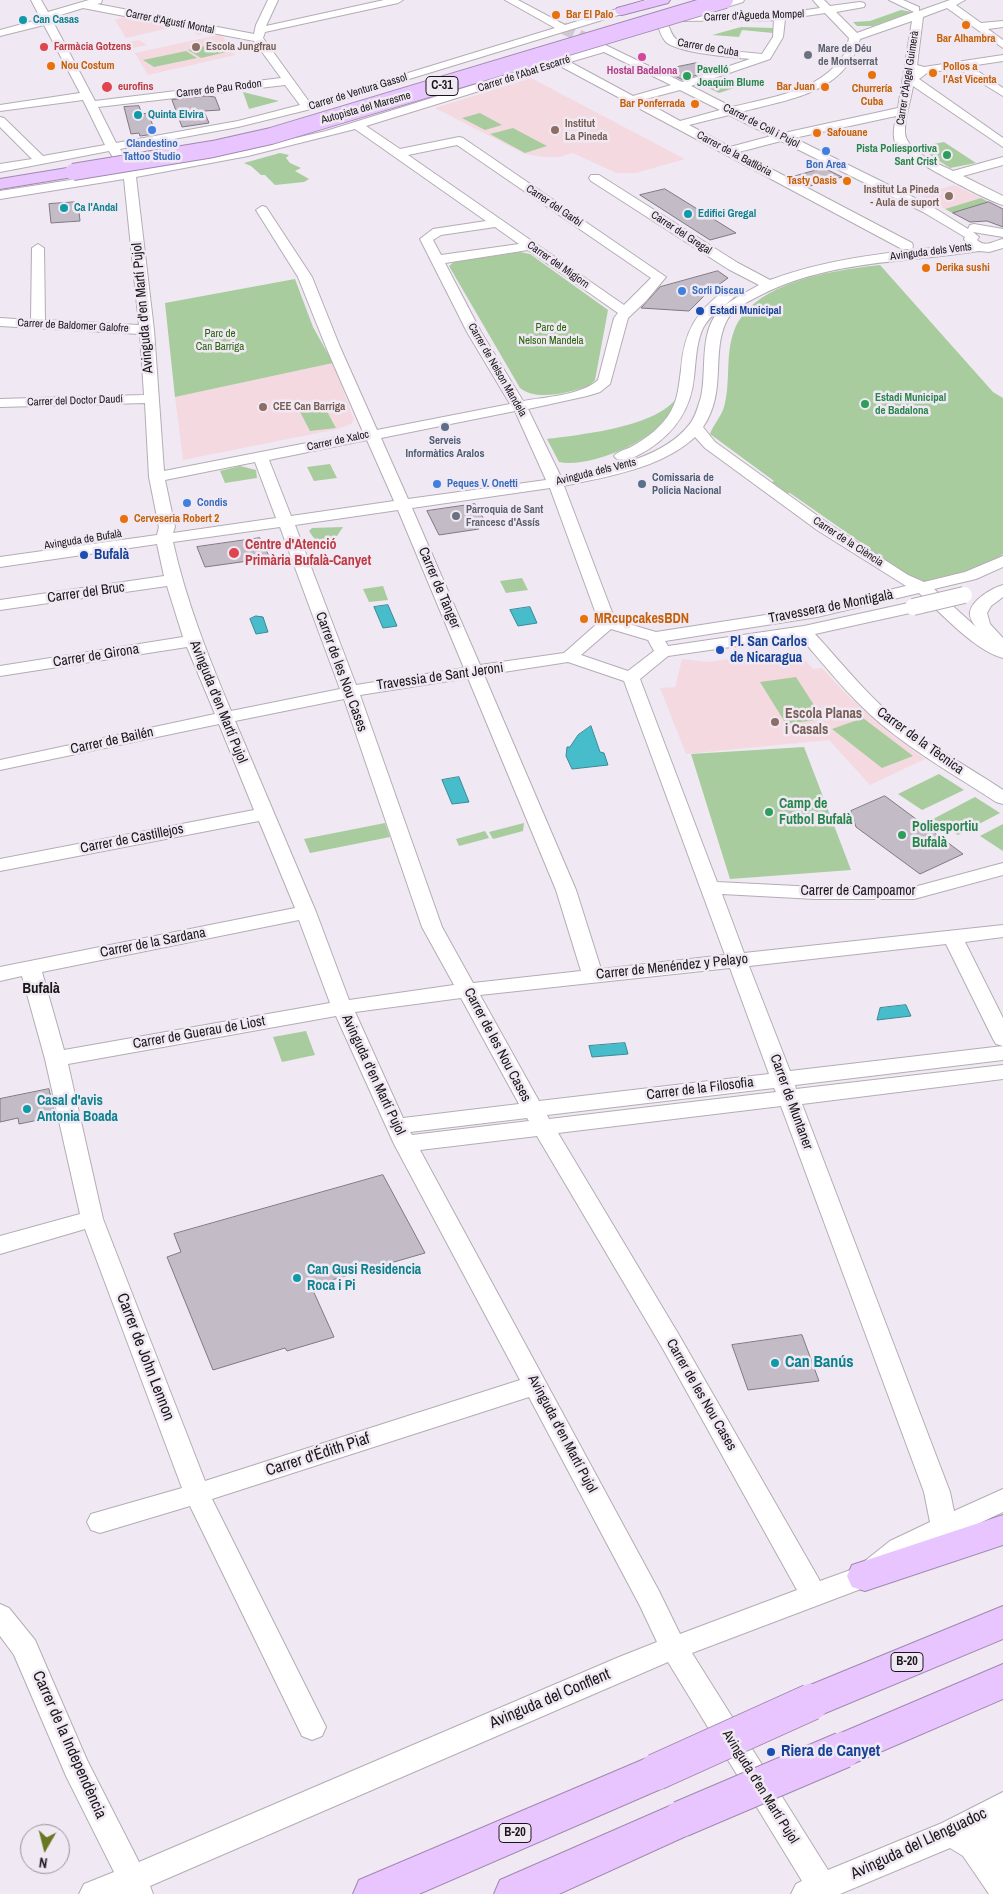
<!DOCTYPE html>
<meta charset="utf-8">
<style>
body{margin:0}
#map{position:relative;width:1003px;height:1894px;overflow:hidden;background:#f0e8f2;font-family:"Archivo Narrow",sans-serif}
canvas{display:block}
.north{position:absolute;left:20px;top:1824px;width:50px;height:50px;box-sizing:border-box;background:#f0e8f2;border:1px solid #9a949c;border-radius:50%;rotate:188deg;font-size:14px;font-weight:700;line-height:20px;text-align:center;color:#1a171b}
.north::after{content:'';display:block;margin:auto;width:18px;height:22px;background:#697723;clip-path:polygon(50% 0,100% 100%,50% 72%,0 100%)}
</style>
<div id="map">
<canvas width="1003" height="1894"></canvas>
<div class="north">N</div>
</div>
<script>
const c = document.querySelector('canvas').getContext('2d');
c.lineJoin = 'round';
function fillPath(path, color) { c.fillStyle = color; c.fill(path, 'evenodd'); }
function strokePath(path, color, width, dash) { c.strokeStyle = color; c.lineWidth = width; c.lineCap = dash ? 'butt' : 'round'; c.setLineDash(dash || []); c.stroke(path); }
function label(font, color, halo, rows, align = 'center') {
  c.font = font + ' "Archivo Narrow",sans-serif'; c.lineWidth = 5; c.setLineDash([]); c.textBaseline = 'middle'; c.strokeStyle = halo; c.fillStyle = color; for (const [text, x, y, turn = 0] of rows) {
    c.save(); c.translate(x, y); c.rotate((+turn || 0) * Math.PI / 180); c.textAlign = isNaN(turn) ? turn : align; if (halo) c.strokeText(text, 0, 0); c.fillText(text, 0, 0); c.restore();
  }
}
fillPath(new Path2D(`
 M128,16L222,35L235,55L148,75L115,20ZM178,26L190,29L198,35L208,33L218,35L135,53L133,48L147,45L139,40L128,42L126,38Z
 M531,78L685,159L636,173H616L573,153L559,157H544L525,154L435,108Z
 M954,185L981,198L945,209L919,195Z
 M333,363L354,420L351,424L338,429L183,460L175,397Z
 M799,653L813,669L822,668L850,698L892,735L925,759L870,785L829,740L686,754L660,688L675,687L682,659L708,662L758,655L761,659Z`), '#f4dae0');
fillPath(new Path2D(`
 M901,10L912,12L873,26H857L853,22L870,21Z
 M741,27L773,28V33L742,30L739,37L712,35Z
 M218,43L231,51L201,58L188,50Z
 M186,51L197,58L154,67L143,60Z
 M729,78L746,84L719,93L704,86Z
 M243,92L279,101L249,109Z
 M480,113L502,125L485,130L462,118Z
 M513,128L547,146L525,153L490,134Z
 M944,142L976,163L950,168L918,147Z
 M280,153L289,155L286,158L290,163L301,168L295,171L309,179L304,182L275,185L265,175H261L251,166L244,163Z
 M981,198L989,202L959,211L956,215L945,209Z
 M520,252L530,254L608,310L595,380L589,386C570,392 537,402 520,388L449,266L454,262Z
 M880,265L993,392L1003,398V554C992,565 934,585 919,582C905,578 873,554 859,546L863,544L790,493L785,494L770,483L774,481L710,434C713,425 721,417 724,407C731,383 725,355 734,331C753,281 835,270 880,265Z
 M295,279L313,327L333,363L175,397L165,303Z
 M675,400L677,401C674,407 670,415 665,421C645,444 589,468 559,462L547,439C580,435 653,427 675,400Z
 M323,404L336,428L310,431L298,408Z
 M330,464L337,478L314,481L307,467Z
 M240,466L256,470L257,478L225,483L220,471Z
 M343,527L337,536L318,544L309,531L312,528Z
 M522,578L528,590L506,593L500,581Z
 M383,586L388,600L369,602L363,589Z
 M796,677L823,719L786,724L760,682Z
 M863,718L913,756L882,768L832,729Z
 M804,747L851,870L730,879L691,754Z
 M939,774L964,790L922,810L898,794Z
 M975,797L1000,813L958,835L933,819Z
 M385,823L390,837L310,853L304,839Z
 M524,823L523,831L497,838L493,839L489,832Z
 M1003,824V851L980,836Z
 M485,831L489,838L459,846L456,839Z
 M306,1031L315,1055L282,1062L273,1037Z`), '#a8cc9e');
const water = new Path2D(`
 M388,605L397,626L383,628L374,607Z
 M530,607L537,623L518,626L510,610Z
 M256,616L263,617L268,632L256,634L250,619Z
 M591,726L600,752L604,753L608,765L572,769L566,756L567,747H570L578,735Z
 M459,777L469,802L452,804L442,780Z
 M906,1005L911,1016L877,1020L880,1008Z
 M625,1043L628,1054L592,1057L589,1046Z`);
fillPath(water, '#47bccb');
strokePath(water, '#3a8a96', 1);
const building = new Path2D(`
 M696,63L716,68L683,80L662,70Z
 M207,96L215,97L220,110L204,111L209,123L182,127L172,100Z
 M139,106L142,114L148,113V116H150L155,134L140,136L139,133L131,134L124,107Z
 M824,168L842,177L810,186L792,177Z
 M665,189L736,233L710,240L640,195Z
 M78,202L80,221L51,223L49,204Z
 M989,202L1003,209V227L987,221L970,222L953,213Z
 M718,271L728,278L706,294L689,311L641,308L660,287Z
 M475,504L485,521L475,523L479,529L439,535L427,511Z
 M260,538L270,558L205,567L197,547Z
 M885,796L947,842L963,854L920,874L856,827L851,811Z
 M49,1089L55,1115H53V1117L19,1124L18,1118L0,1122V1099Z
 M383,1175L425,1253L311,1286L334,1337L287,1351L285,1348L213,1370L167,1257L181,1252L174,1234Z
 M802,1335L819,1381L748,1390L732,1345Z`);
fillPath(building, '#c3bbc5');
strokePath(building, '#807982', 1);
strokePath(new Path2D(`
 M563,28L595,43`), '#d0c9d2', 12, [12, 5.5]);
const minor = new Path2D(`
 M31,0H41L48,12L89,0H102L101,3L97,4L254,34L256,25L268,0H278L266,26L384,0H403L398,3L265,32L263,38L310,103L555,28L505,0H518L565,25L646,0H662L661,2L311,109L238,127L120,149L133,170L248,149L326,131L595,47L590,43L595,40L682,82L750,59C732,57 676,53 665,41C661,36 659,29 657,23L662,20C671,22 669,36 678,40C701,51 737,51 762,54L773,37L774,20L673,21L672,19L677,16L780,14L820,8L813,0H824L830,6L860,2L864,3L865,5L864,7L836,12L857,33L914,12L889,0H903L919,7V11L950,0H965L956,5L981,23L1003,21V27L988,29L1003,40V48L947,8L923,17L917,65L924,67L1003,55V61L970,66L1003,88V96L957,68L927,73L919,79L1003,138V147L913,86C911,100 904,118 905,133C906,151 939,164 953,171L1003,157V165L963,176L1003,196V205C986,200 908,159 897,146C891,137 895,125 896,116L794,138L931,206L968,229L970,225L974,224L1003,229V237L973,232L979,237L977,240C985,248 994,241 1003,239V248L989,252L979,251C903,263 825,260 755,298C745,303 731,311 726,322C711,354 727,392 703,427L715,442L829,524L908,575L924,582L965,572L1003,556V567L976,579L934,589L976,627C973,623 969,618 970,612C972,600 992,588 1003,585V597L991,606L987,613L990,624L1003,638V658C975,651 940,612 919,593L817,617L665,641L668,646L804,626L913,602L919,603L921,607L919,611L815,634C841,662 865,693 894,717C928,745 967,766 1003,790V804L996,802C958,777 917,754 881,724C851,699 826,667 800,637L668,656L640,679L717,882L816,887H914L1003,863V875L914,899H816L722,894L744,953L1003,925V937L965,942L1003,1018V1060L795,1085L796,1089L1003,1065V1079L802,1104L950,1492L954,1511L1003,1489V1512L908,1557L874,1584L692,1653L828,1870L942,1823L1003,1792V1894H989L963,1856L950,1848L840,1894H791L796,1884L802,1881L668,1662L150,1886L153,1894H79L84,1884L114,1872L66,1776L14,1655L0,1636V1604L9,1608L35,1640L87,1760L139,1862L619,1657L657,1642L640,1606L529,1397L212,1499L326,1727L322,1736L312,1740L302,1736L190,1506L100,1533L91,1530L87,1522L91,1514L182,1488L85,1229L0,1254V1236L80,1214L45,1059L22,976L0,981V967L295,908L259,821L0,871V859L254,810L219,724L0,770V760L215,714L187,647L0,676V666L183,637L167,586L0,610V600L164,576L157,544L0,567V557L157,535L159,527L149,477L145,403L0,407V399L144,395L140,334L0,326V318L31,320L32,248L38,244L44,248L45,320L139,325L124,179L0,199V191L122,172L109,151L0,172V164L32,159L0,127V117L4,118L43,156L105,145L83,100L0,111V105L80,93L44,25L0,36V30L41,19ZM83,8L254,41L281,78L95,101L51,18ZM825,13L849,38C848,43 847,51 843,56C819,92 771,97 732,107L691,86L770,59L783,37L785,19ZM912,21L898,108L784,133L741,112C788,99 845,94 860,39ZM604,52L671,85L633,96L570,62ZM560,66L902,249H912L913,246L912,243L739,152L781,141L923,212L965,237L964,239L967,244C900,252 833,256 770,280L738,263L599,175H591L589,178L591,181L728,269L759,285C745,293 729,300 718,312C699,334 707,371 701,397C698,407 695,418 689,425C660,461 603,468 561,477L528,409L587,396L600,392L610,384L628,318L646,301L666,277L463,138L459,137L400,149L366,126ZM285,85L300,105L238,121L116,143L98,107ZM680,90L720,110L680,121L642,100ZM729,115L771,136L730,147L689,125ZM355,129L486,221L433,229L420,239L467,332L510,404L377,430L340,347L312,277L266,207L262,206L256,210L298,277L326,347L363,432L164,471L154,330L136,177L248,156ZM457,145L651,278L624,305L408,155ZM495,227L519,244L441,255L433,240L441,235ZM528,250L618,313L614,318L598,380C582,395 545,397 523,401L481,332L445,263ZM515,411L546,480L408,499L381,438ZM695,437L705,448L817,530L906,586L817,607L656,632L615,620L564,486C608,476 660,469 695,437ZM367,440L394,501L291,516L269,460ZM255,462L276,518L173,533L175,527L165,480ZM550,488L599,622L564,653L480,665L412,508ZM398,510L464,668L356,685L295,525ZM280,527L340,689L231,711C208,656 186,601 173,542ZM611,629L648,640L654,651L628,671L581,655ZM568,662L624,681L725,955L601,969L576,890L484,675ZM468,678L556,890L581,971L473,983L442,927L360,695ZM344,699L422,927L454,985L349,1000L316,912L235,721ZM299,920L330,1003L64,1050L42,972ZM946,944L993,1039L996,1044L1003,1046L790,1071L749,966ZM730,968L769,1074L539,1101L480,995ZM461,998L519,1104L403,1118L355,1012ZM336,1016L394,1144L520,1380L205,1481L103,1219L68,1064ZM774,1088L776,1092L549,1119L547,1115ZM781,1106L924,1492L930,1522L890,1541L856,1568L820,1581L679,1335L558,1133ZM527,1118L529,1121L412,1135L410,1132ZM537,1136L663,1349L797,1590L680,1634L659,1591L420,1150Z
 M728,0H744L743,2L707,13L702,10L703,8Z
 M731,288L738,292C728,306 711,312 703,328C696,343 696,361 694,377C691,409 675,432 649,449C639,455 628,462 617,459L614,456C618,451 625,450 631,447C646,439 663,426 671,411C678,399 679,384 681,370C684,331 696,312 726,289Z`);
const highway = new Path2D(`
 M647,0H670L668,3L622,15L617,14L615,11L617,8Z
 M73,167L79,168L81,172L79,176L0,189V179Z
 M1003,1515V1545L865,1591L852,1587L847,1576L852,1565Z
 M1003,1606V1639L811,1719L798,1714L792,1702L798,1690Z
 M1003,1664V1699L843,1768L829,1762L824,1750L829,1738Z
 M656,1754L670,1759L676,1772L670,1785L419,1894H353L359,1880Z
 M681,1801L695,1806L701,1819L695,1832L559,1894H494L500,1880Z`);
strokePath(minor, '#b4acb5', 2);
strokePath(highway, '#a088af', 2);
fillPath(minor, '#fff');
fillPath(highway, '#e8c5fe');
const minorBridge = new Path2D(`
 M913,607L964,595`);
const highwayBridgeFar1 = new Path2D(`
 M73,172L213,149L271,136L725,0`);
const highwayBridge = new Path2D(`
 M656,1772L811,1702
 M681,1819L843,1750`);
strokePath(minorBridge, '#b4acb5', 18, []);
strokePath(highwayBridgeFar1, '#a088af', 18, []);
strokePath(highwayBridge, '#a088af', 38, []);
strokePath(minorBridge, '#fff', 16);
strokePath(highwayBridgeFar1, '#e8c5fe', 16);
strokePath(highwayBridge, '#e8c5fe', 36);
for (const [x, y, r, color] of [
 [556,15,5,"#e8710a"],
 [23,20,5,"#0f9aa8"],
 [966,25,5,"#e8710a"],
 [44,47,5,"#e0444e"],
 [196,47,5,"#8d6e63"],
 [808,55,5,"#6b7280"],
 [642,57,5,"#d1479c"],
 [51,66,5,"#e8710a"],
 [933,73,5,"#e8710a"],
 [872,75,5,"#e8710a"],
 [687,76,5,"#2e9e5b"],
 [107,87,6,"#e0444e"],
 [825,87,5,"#e8710a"],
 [695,104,5,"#e8710a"],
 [138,115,5,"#0f9aa8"],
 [152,130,5,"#3f7fe0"],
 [555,130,5,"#8d6e63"],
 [817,133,5,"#e8710a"],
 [826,151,5,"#3f7fe0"],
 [947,155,5,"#2e9e5b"],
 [847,181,5,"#e8710a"],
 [949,196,5,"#8d6e63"],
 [64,208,5,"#0f9aa8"],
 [688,214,5,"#0f9aa8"],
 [926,268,5,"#e8710a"],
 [682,291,5,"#3f7fe0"],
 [700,311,5,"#1a4fb4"],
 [865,404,5,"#2e9e5b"],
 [263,407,5,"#8d6e63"],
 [445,427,5,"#5c6f8a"],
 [437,484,5,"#3f7fe0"],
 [642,484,5,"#5c6f8a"],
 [187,503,5,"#3f7fe0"],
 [456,516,5,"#6b7280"],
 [124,519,5,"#e8710a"],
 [234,553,6,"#e0444e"],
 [84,555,5,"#1a4fb4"],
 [584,619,5,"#e8710a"],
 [720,650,5,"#1a4fb4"],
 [775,722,5,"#8d6e63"],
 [769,812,5,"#2e9e5b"],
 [902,835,5,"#2e9e5b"],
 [27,1109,5,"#0f9aa8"],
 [297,1278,5,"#0f9aa8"],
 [775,1363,5,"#0f9aa8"],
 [771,1752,5,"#1a4fb4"]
]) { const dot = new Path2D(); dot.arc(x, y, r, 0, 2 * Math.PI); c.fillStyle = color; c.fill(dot); strokePath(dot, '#f0e8f2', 2); }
label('bold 11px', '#c56008', '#f0e8f2', [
 ["Bar El Palo",566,15],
 ["Bar Alhambra",966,39,"center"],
 ["Nou Costum",61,66],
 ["Pollos a",943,67],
 ["l'Ast Vicenta",943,80],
 ["Bar Juan",815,87,"right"],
 ["Churrería",872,89,"center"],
 ["Cuba",872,102,"center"],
 ["Bar Ponferrada",685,104,"right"],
 ["Safouane",827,133],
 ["Tasty Oasis",837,181,"right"],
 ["Derika sushi",936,268],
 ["Cerveseria Robert 2",134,519]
], 'left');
label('11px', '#1a171b', '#f0e8f2', [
 ["Carrer d'Àgueda Mompel",754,16,-2],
 ["Carrer d'Agustí Montal",170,22,11],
 ["Carrer de Cuba",708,48,10],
 ["Carrer de l'Abat Escarré",524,74,-18],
 ["Carrer d'Àngel Guimerà",908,78,-81],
 ["Carrer de Pau Rodon",219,89,-7],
 ["Carrer de Ventura Gassol",358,92,-17],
 ["Autopista del Maresme",366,108,-16],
 ["Carrer de Coll i Pujol",761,126,27],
 ["Carrer de la Batllòria",734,154,28],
 ["Carrer del Garbí",554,206,34],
 ["Carrer del Gregal",681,233,33],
 ["Avinguda dels Vents",931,252,-7],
 ["Carrer del Migjorn",558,265,35],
 ["Carrer de Baldomer Galofre",73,326,3],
 ["Carrer de Nelson Mandela",497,370,60],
 ["Carrer del Doctor Daudí",75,401,-2],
 ["Carrer de Xaloc",338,441,-12],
 ["Avinguda dels Vents",596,472,-14],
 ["Avinguda de Bufalà",83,540,-9],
 ["Carrer de la Ciència",848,542,33]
]);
label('bold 11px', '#0d838f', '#f0e8f2', [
 ["Can Casas",33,20],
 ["Quinta Elvira",148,115],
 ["Ca l'Andal",74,208],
 ["Edifici Gregal",698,214]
], 'left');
label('bold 11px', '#be3a42', '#f0e8f2', [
 ["Farmàcia Gotzens",54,47],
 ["eurofins",118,87]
], 'left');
label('bold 11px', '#785e54', '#f0e8f2', [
 ["Escola Jungfrau",206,47],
 ["Institut",565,124],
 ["La Pineda",565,137],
 ["Institut La Pineda",939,190,"right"],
 ["- Aula de suport",939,203,"right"],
 ["CEE Can Barriga",273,407]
], 'left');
label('bold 11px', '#5b616d', '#f0e8f2', [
 ["Mare de Déu",818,49],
 ["de Montserrat",818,62],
 ["Parroquia de Sant",466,510],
 ["Francesc d'Assís",466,523]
], 'left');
label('bold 11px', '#27864d', '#f0e8f2', [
 ["Pavelló",697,70],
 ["Joaquim Blume",697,83],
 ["Pista Poliesportiva",937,149,"right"],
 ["Sant Crist",937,162,"right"],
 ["Estadi Municipal",875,398],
 ["de Badalona",875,411]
], 'left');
label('bold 11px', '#b23c85', '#f0e8f2', [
 ["Hostal Badalona",642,71]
]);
label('bold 11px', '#366cbe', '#f0e8f2', [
 ["Clandestino",152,144,"center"],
 ["Tattoo Studio",152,157,"center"],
 ["Bon Area",826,165,"center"],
 ["Sorli Discau",692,291],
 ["Peques V. Onetti",447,484],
 ["Condis",197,503]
], 'left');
label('bold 11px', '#164399', '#f0e8f2', [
 ["Estadi Municipal",710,311]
], 'left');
label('11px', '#27660c', '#f0e8f2', [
 ["Parc de",551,328],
 ["Nelson Mandela",551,341],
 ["Parc de",220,334],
 ["Can Barriga",220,347]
]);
label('bold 11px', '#4e5e75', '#f0e8f2', [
 ["Serveis",445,441],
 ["Informàtics Aralos",445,454],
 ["Comissaria de",652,478,"left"],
 ["Policia Nacional",652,491,"left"]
]);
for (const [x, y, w] of [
 [442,86,32],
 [907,1662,32],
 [515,1833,32]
]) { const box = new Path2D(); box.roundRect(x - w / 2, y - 9.5, w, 19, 4); c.fillStyle = '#f0e8f2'; c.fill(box); strokePath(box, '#1a171b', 1); }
label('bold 12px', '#1a171b', null, [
 ["C-31",442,86],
 ["B-20",907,1662],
 ["B-20",515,1833]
]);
label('14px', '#1a171b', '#f0e8f2', [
 ["Avinguda d'en Martí Pujol",143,308,-95],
 ["Carrer de Tànger",439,588,67],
 ["Carrer del Bruc",86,593,-8],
 ["Travessera de Montigalà",831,607,-11],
 ["Carrer de Girona",96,656,-9],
 ["Carrer de les Nou Cases",341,672,70],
 ["Travessia de Sant Jeroni",440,677,-8],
 ["Avinguda d'en Martí Pujol",218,702,68],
 ["Carrer de Bailén",112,741,-12],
 ["Carrer de la Tècnica",920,741,36],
 ["Carrer de Castillejos",132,839,-11],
 ["Carrer de Campoamor",858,891],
 ["Carrer de la Sardana",153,943,-11],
 ["Carrer de Menéndez y Pelayo",672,967,-6],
 ["Carrer de Guerau de Liost",199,1033,-10],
 ["Carrer de les Nou Cases",497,1045,62],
 ["Avinguda d'en Martí Pujol",373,1075,65],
 ["Carrer de la Filosofia",700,1089,-7],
 ["Carrer de Muntaner",791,1102,70],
 ["Carrer de les Nou Cases",701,1395,60],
 ["Avinguda d'en Martí Pujol",562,1434,62],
 ["Avinguda d'en Martí Pujol",760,1787,58]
]);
label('bold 14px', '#be3a42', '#f0e8f2', [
 ["Centre d'Atenció",245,545],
 ["Primària Bufalà-Canyet",245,561]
], 'left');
label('bold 14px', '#164399', '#f0e8f2', [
 ["Bufalà",94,555],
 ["Pl. San Carlos",730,642],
 ["de Nicaragua",730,658]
], 'left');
label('bold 14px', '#c56008', '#f0e8f2', [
 ["MRcupcakesBDN",594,619]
], 'left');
label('bold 14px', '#785e54', '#f0e8f2', [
 ["Escola Planas",785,714],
 ["i Casals",785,730]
], 'left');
label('bold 14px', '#27864d', '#f0e8f2', [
 ["Camp de",779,804],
 ["Futbol Bufalà",779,820],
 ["Poliesportiu",912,827],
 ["Bufalà",912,843]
], 'left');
label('bold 14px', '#0d838f', '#f0e8f2', [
 ["Casal d'avis",37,1101],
 ["Antonia Boada",37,1117],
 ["Can Gusi Residencia",307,1270],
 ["Roca i Pi",307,1286]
], 'left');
label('bold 15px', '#1a171b', '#f0e8f2', [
 ["Bufalà",41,989]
]);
label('16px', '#1a171b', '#f0e8f2', [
 ["Carrer de John Lennon",145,1357,69],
 ["Carrer d'Édith Piaf",318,1455,-18],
 ["Avinguda del Conflent",550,1699,-23],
 ["Carrer de la Independència",69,1745,66],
 ["Avinguda del Llenguadoc",919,1844,-25]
]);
label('bold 16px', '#0d838f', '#f0e8f2', [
 ["Can Banús",785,1363]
], 'left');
label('bold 16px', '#164399', '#f0e8f2', [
 ["Riera de Canyet",781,1752]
], 'left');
</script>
